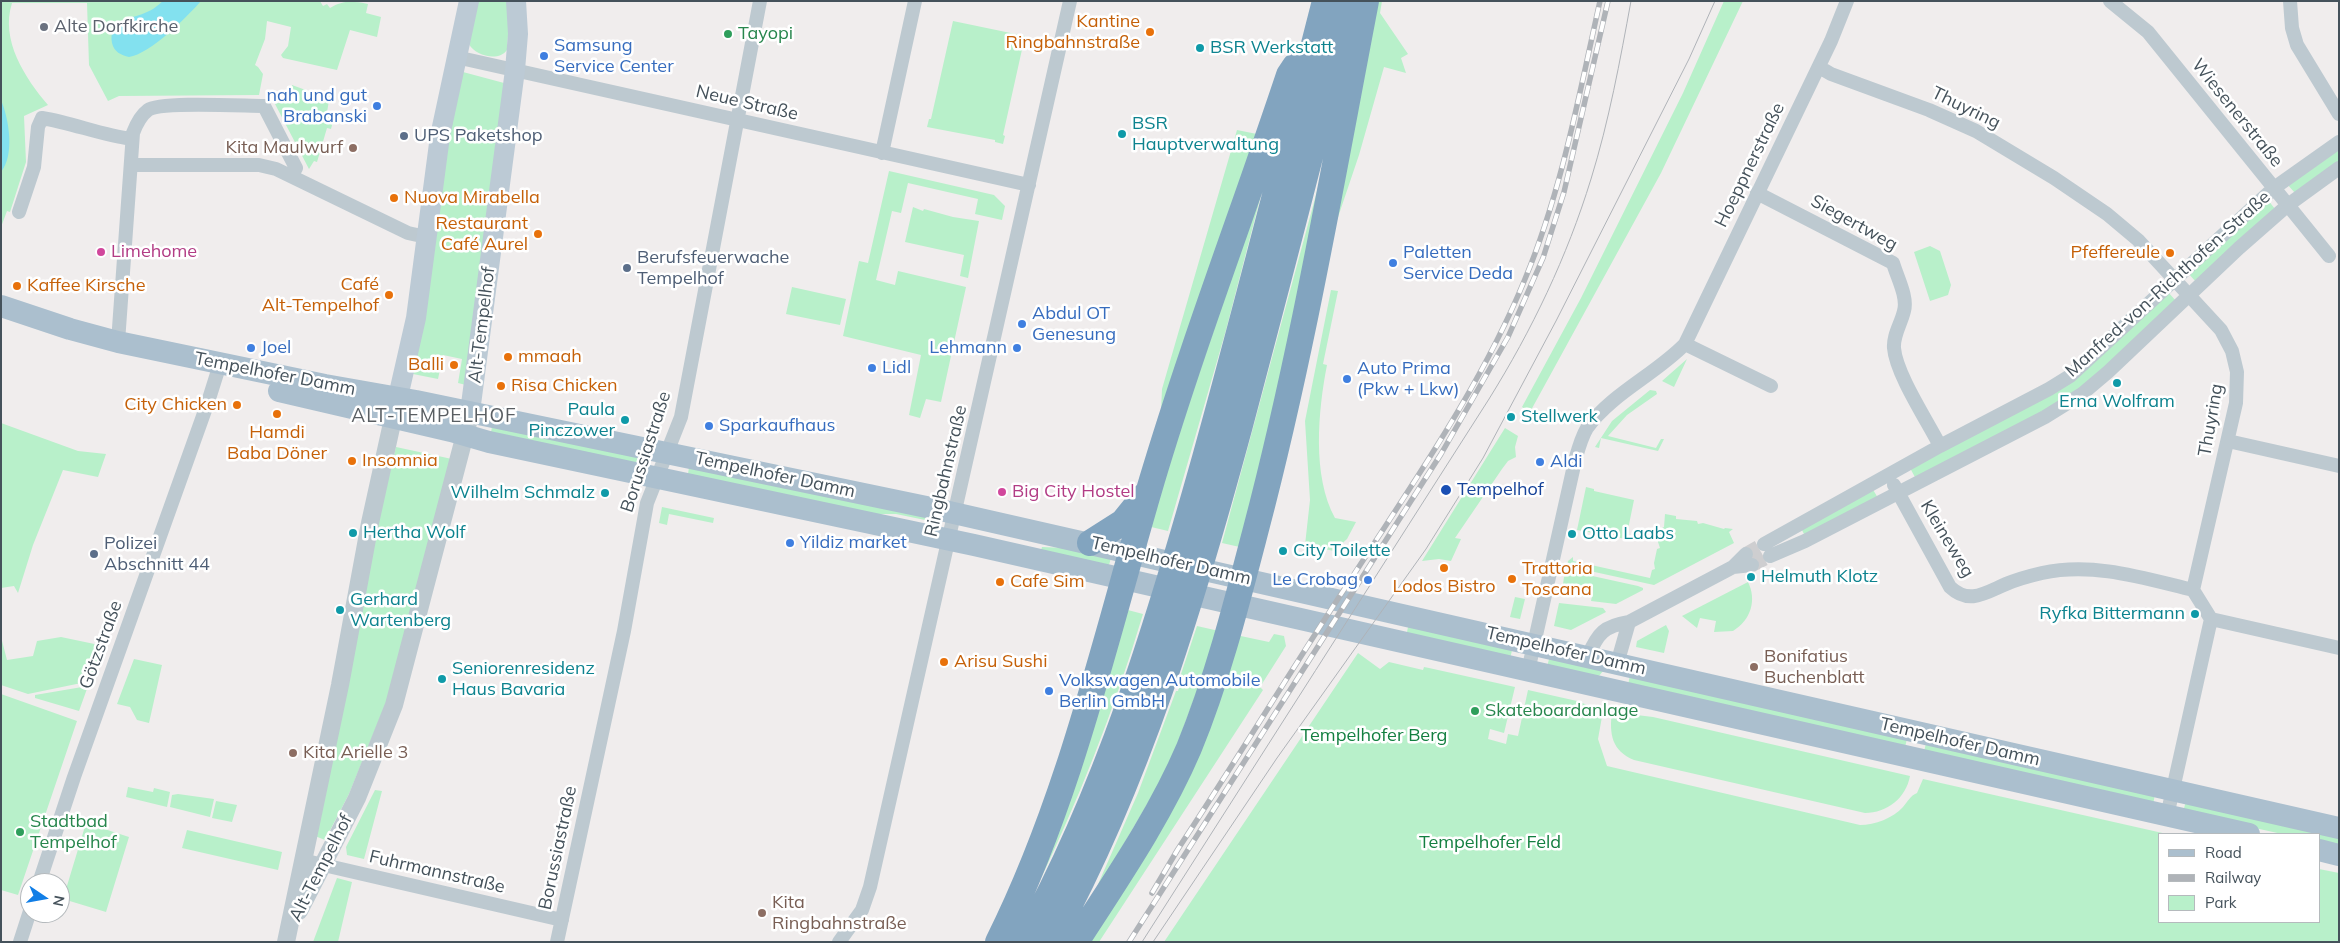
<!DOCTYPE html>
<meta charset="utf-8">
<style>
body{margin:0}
#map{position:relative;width:2340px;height:943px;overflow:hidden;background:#f0eded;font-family:Mulish,sans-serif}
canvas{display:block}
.frame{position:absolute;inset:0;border:2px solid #45525b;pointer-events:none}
.legend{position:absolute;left:2158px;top:833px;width:162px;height:90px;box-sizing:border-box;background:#fff;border:1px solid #b5babd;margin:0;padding:6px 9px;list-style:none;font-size:15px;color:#45525b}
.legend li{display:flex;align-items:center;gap:10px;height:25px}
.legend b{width:25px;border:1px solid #b5babd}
.north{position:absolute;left:20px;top:873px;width:50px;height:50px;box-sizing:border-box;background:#fff;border:1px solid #b5babd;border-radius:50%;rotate:102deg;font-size:14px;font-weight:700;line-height:20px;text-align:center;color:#45525b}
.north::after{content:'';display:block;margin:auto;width:18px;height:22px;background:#117ee6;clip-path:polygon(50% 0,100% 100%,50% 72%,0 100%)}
</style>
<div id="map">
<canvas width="2340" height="943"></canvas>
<div class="frame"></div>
<ul class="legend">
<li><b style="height:6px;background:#abbfce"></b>Road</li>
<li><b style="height:6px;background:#afb3b8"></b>Railway</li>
<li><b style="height:14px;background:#b8f0ca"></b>Park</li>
</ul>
<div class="north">N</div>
</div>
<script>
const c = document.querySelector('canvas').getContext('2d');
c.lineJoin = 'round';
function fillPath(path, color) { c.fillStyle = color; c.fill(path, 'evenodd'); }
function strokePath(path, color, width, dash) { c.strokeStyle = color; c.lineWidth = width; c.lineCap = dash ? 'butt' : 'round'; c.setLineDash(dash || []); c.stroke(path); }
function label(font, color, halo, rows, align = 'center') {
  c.font = font + ' Mulish,sans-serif'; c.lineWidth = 5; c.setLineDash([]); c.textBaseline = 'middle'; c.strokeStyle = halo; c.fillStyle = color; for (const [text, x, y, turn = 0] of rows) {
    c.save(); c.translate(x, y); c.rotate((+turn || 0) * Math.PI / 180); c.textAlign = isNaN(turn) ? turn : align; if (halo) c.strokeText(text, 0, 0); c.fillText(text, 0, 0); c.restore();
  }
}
fillPath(new Path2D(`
 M1,1H320L323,6L327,4L330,8C343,0 353,1 368,4L366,13L381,17L377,37L350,30L337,70L283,58L281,55L288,46L291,27L267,21L265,39L255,65L258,67L263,74L259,95L119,96L108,101L89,65L87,3H12C0,40 25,78 48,105L24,116L26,162L10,212L7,211L1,227Z
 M478,1H507L509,21L507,50C499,62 475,56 469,44Z
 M1369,1H1382L1380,13L1408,54L1401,58L1406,73L1384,67L1359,155L1334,229Z
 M1724,1H1743L1661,173L1530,412L1522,407L1581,298L1683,93Z
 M953,21L1025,36L1003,135L1005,136L1003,144L995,142V140L927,127L929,119H931Z
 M463,72L504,83L466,385L458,383L462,359L443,355L438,379L413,374L446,153Z
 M292,85L311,92H320V94L330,95L327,112L335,114L331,129L327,128L317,162L314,161L309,169L275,104L289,99Z
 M1237,130L1262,135L1161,411L1162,389Z
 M1329,147L1244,548L1222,543L1317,191Z
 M2339,147V162L2295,193L2287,184Z
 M889,171L994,195L1005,206L1002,220L975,214L978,199L908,183L901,213L892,211L876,280L895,285L898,271L966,287L941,402L926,399L920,418L909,415L921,355L843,336L859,261L868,263Z
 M1266,176L1226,330L1168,531L1147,526Z
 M2268,200L2275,209L2196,282L2188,273Z
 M913,207L923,211L924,209L953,217L979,221L968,278L960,276L964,255L905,242Z
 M1930,246L1940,251L1951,285L1948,295L1930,301L1914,252Z
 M792,287L846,299L840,325L786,314Z
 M1331,290L1338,291L1323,364L1327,365C1318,411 1312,476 1335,518L1356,522L1347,539L1334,551L1305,545L1310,500L1305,421Z
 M2168,292L2176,301L2093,379L2043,411L1916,479L1910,468L2030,405Z
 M1687,359L1674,387L1662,381Z
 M1650,390L1656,391L1657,394L1627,415L1608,436L1656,448L1661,439H1664L1658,451L1601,438L1599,448L1595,447L1612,421Z
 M1,423L78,451L106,454L98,477L63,470L33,545L18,593L14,586L1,588Z
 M492,426L638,456L636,464L491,433Z
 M1505,428L1518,436L1515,447L1516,457L1508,461L1502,469L1455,538L1461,539L1451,561L1439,559L1422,561Z
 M396,447L452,459L386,703L349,794L325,840L315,836L378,520Z
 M689,467L931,516L930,521L896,514H876L688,474Z
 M1586,487L1594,489V491L1634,500L1626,539L1577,530Z
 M1872,488L1878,498L1805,536L1800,526Z
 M662,507L714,518L713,523L669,514L667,525L659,523Z
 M1665,514L1676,516V519L1697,521L1698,524L1703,523L1724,529L1725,528L1733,529L1729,532L1734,543L1654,585L1567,566L1568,561L1573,557V561L1650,578L1652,570L1655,569L1654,563L1657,549L1660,548L1658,542L1662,528L1664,527Z
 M1042,547L1065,548L1111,558L1109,565L1041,550Z
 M1565,570L1638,586L1643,588V590L1616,604L1591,601L1592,596L1587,594L1583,597L1577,593L1578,586L1563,584Z
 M1748,582C1757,600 1751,620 1733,631L1714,632L1716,621L1700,618L1697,628L1682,616Z
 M1515,597L1525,599L1520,619L1510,617Z
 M1559,603L1603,608L1606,612L1571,630L1554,626Z
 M1124,609L1143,614C1114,711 1077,804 1033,895Z
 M1409,622L1513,646L1510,659L1406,637Z
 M1666,625L1669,631L1664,653L1636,647L1637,641Z
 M1197,626L1219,631L1177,745L1159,784L1092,898L1138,793L1176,691H1178L1180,684L1178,683Z
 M1274,634L1284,636L1286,646L1260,687L1263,690L1099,942H1083L1236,635L1269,642Z
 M1,637L7,660L33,656L37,641L61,637L104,646L91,681L28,694L1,685Z
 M1358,653L1380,669L1389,662L1423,670L1424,667L1429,668L1515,687L1504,733L1490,729L1488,739L1506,744L1508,734L1518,736L1528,690L1577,701L1603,711L1598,739L1607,766L1860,825C1875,825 1893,818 1903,807C1908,801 1910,796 1917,793L1923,779L2167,834H2159V922H2319V869L2339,873V942H1164Z
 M1550,655L1603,671L1599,676L1547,667Z
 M134,659L162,665L149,723L137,720L130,707L117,704Z
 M1630,675L1907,739L1905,747L1628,685Z
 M88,686L79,711L35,698V695Z
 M1,694L77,721L18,895L1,890Z
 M1612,712L1653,717L1910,776C1906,798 1887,813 1865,813L1634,760C1612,751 1609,734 1612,712Z
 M1926,743L2155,794L2153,805L1924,752Z
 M128,787L153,792L154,788L170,792L167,807L126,797Z
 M375,790L382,791L364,859L347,855L346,847Z
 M178,794L214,799L210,817L170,807L172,795Z
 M216,801L237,805L232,822L212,818Z
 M2186,801L2339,836V847L2319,843V834H2282L2183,812Z
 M86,823L129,837L106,912L63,899Z
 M187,830L282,852L278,870L182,848Z
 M337,878L352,882L338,942H313Z`), '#b8f0ca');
fillPath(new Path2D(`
 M163,1H201C187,17 150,54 129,57C121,55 114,52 112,43C108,20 132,19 147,12C153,10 158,5 163,1Z
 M1,100C9,119 15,155 1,172Z`), '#83e1ef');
strokePath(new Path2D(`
 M1746,554L1764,544
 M1752,565L1770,556`), '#ceced0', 14, [14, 7]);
strokePath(new Path2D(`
 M2110,1L2148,32L2329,256
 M2290,1L2292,28L2297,45L2339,114
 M456,57L1029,185
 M1819,67L1831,74L1929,110L1976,131L2054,178L2107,214L2138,240L2221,330L2232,351L2237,372L2236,403L2193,590L2211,619L2167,816
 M882,153L915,1
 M131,165H259L276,169L408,233L426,237
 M1757,193L1893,263C1897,277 1908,297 1904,311C1901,324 1893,335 1894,348C1896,374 1928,422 1940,446
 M19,212L34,167L38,127L42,118C73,123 101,135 132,139
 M118,342L133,133C136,125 140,116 148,110C160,101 244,106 264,106L296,168L292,175
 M1685,344L1771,386
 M2228,441L2339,466
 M1894,485L1950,587C1969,605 1985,593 2006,584C2018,579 2029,576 2042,573C2094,562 2143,578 2193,590
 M1764,544L1940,446L2049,389L2070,376L2274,188L2339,142
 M1770,556L1805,541L2045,417L2082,394L2108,372L2239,248L2288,205L2339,168
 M1733,567L1752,565
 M2211,619L2339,648
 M1588,656C1598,633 1604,626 1629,622L1733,567L1746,554
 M1617,664L1629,622
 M1528,671L1575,461C1578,450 1581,438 1587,428C1611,394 1656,374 1685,344L1831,41L1847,1
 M302,860L562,920
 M39,883L74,777L208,402L220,364
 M20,942L30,911
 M557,942L624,631L647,503L681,417L760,1
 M839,942L862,910L870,887L1070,1`), '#bdc9d0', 14);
strokePath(new Path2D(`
 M299,911L357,798L394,705L468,423
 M286,942L340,685L370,523L396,405`), '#bdc9d0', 18);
strokePath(new Path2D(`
 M398,397L416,318L440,136L469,1
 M470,412L515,70L518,34L516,1`), '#bccad5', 20);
strokePath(new Path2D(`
 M1,306L70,329L118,342L325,385L416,401L936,509L2339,828
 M279,391L451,431L489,442L974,545L2249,834
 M2319,850L2339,855`), '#abbfce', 22);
strokePath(new Path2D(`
 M1090,543L1123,522L1144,496
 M998,942C1071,796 1106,635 1152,480C1193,343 1244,210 1289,75L1295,66
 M1024,942C1108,790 1158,625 1205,458C1247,307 1286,154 1325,1
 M1050,942C1139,780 1192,602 1240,425C1277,286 1313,148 1347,9
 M1076,942C1116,880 1160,816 1189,748C1218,677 1237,602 1256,529C1302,354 1332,178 1366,1`), '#82a4bf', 26);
strokePath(new Path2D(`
 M1142,942L1489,399C1532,330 1567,257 1591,179C1609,121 1620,61 1631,1
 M1153,942L1277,758L1426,549L1483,458L1556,321L1689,59L1715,1`), '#afb3b8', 1);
const rail = new Path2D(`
 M1152,893L1178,849C1236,761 1291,670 1349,582C1412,484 1481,387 1525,279C1562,190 1579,95 1600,1
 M1129,942L1441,454L1508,337L1543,258L1564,192L1608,1`);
strokePath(rail, '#afb3b8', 5.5);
strokePath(rail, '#fff', 4, [11]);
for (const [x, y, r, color] of [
 [44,27,5,"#6b7280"],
 [1150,32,5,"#e8710a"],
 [728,34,5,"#2e9e5b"],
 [1200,48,5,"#0f9aa8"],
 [544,56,5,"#3f7fe0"],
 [377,106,5,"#3f7fe0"],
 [1122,134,5,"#0f9aa8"],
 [404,136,5,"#5c6f8a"],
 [353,148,5,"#8d6e63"],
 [394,198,5,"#e8710a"],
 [538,234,5,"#e8710a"],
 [101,252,5,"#d1479c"],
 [2170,253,5,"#e8710a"],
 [1393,263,5,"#3f7fe0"],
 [627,268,5,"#5c6f8a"],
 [17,286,5,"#e8710a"],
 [389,295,5,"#e8710a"],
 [1022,324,5,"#3f7fe0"],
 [251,348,5,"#3f7fe0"],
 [1017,348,5,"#3f7fe0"],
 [508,357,5,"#e8710a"],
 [454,365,5,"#e8710a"],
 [872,368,5,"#3f7fe0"],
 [1347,379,5,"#3f7fe0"],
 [2117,383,5,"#0f9aa8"],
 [501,386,5,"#e8710a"],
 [237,405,5,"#e8710a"],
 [277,414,5,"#e8710a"],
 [1511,417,5,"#0f9aa8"],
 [625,420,5,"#0f9aa8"],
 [709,426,5,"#3f7fe0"],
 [352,461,5,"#e8710a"],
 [1540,462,5,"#3f7fe0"],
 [1446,490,6,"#1a4fb4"],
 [1002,492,5,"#d1479c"],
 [605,493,5,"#0f9aa8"],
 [353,533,5,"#0f9aa8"],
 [1572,534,5,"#0f9aa8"],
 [790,543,5,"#3f7fe0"],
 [1283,551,5,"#0f9aa8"],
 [94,554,5,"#5c6f8a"],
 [1444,568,5,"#e8710a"],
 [1751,577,5,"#0f9aa8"],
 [1512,579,5,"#e8710a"],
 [1368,580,5,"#3f7fe0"],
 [1000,582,5,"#e8710a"],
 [340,610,5,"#0f9aa8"],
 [2195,614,5,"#0f9aa8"],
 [944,662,5,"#e8710a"],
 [1754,667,5,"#8d6e63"],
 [442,679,5,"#0f9aa8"],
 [1049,691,5,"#3f7fe0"],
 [1475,711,5,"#2e9e5b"],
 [293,753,5,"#8d6e63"],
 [20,832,5,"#2e9e5b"],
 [762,913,5,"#8d6e63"]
]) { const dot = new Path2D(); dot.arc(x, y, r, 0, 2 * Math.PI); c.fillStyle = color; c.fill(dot); strokePath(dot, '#fff', 2); }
label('18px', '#c56008', '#fff', [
 ["Kantine",1140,22,"right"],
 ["Ringbahnstraße",1140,43,"right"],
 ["Nuova Mirabella",404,198],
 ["Restaurant",528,224,"right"],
 ["Café Aurel",528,245,"right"],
 ["Pfeffereule",2160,253,"right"],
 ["Café",379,285,"right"],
 ["Alt-Tempelhof",379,306,"right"],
 ["Kaffee Kirsche",27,286],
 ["mmaah",518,357],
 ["Balli",444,365,"right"],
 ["Risa Chicken",511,386],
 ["City Chicken",227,405,"right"],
 ["Hamdi",277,433,"center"],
 ["Baba Döner",277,454,"center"],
 ["Insomnia",362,461],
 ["Trattoria",1522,569],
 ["Toscana",1522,590],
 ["Cafe Sim",1010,582],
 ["Lodos Bistro",1444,587,"center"],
 ["Arisu Sushi",954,662]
], 'left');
label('18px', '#5b616d', '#fff', [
 ["Alte Dorfkirche",54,27]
], 'left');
label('18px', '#27864d', '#fff', [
 ["Tayopi",738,34],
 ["Skateboardanlage",1485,711],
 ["Stadtbad",30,822],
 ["Tempelhof",30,843]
], 'left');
label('18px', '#366cbe', '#fff', [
 ["Samsung",554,46],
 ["Service Center",554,67],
 ["nah und gut",367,96,"right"],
 ["Brabanski",367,117,"right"],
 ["Paletten",1403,253],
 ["Service Deda",1403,274],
 ["Abdul OT",1032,314],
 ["Genesung",1032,335],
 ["Joel",261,348],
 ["Lehmann",1007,348,"right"],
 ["Lidl",882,368],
 ["Auto Prima",1357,369],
 ["(Pkw + Lkw)",1357,390],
 ["Sparkaufhaus",719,426],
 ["Aldi",1550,462],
 ["Yildiz market",800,543],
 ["Le Crobag",1358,580,"right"],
 ["Volkswagen Automobile",1059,681],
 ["Berlin GmbH",1059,702]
], 'left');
label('18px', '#0d838f', '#fff', [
 ["BSR Werkstatt",1210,48],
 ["BSR",1132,124],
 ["Hauptverwaltung",1132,145],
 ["Erna Wolfram",2117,402,"center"],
 ["Paula",615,410,"right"],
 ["Pinczower",615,431,"right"],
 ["Stellwerk",1521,417],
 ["Wilhelm Schmalz",595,493,"right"],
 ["Hertha Wolf",363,533],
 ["Otto Laabs",1582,534],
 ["City Toilette",1293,551],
 ["Helmuth Klotz",1761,577],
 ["Gerhard",350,600],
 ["Wartenberg",350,621],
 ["Ryfka Bittermann",2185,614,"right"],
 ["Seniorenresidenz",452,669],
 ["Haus Bavaria",452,690]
], 'left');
label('18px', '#45525b', '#fff', [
 ["Neue Straße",747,103,13],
 ["Thuyring",1966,108,26],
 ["Wiesenerstraße",2237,113,51],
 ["Hoeppnerstraße",1750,165,-64],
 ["Siegertweg",1854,223,29],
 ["Manfred-von-Richthofen-Straße",2168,284,-42],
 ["Alt-Tempelhof",482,325,-83],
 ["Tempelhofer Damm",275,374,11],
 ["Thuyring",2211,420,-80],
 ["Borussiastraße",646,452,-72],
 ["Ringbahnstraße",946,471,-77],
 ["Tempelhofer Damm",775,475,12],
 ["Kleineweg",1947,539,59],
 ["Tempelhofer Damm",1171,561,13],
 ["Götzstraße",101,645,-70],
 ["Tempelhofer Damm",1566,651,13],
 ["Tempelhofer Damm",1960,742,13],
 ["Borussiastraße",558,848,-78],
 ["Alt-Tempelhof",321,868,-63],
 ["Fuhrmannstraße",437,872,13]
]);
label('18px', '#4e5e75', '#fff', [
 ["UPS Paketshop",414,136],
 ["Berufsfeuerwache",637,258],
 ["Tempelhof",637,279],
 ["Polizei",104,544],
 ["Abschnitt 44",104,565]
], 'left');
label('18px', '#785e54', '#fff', [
 ["Kita Maulwurf",343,148,"right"],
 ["Bonifatius",1764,657],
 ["Buchenblatt",1764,678],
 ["Kita Arielle 3",303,753],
 ["Kita",772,903],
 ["Ringbahnstraße",772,924]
], 'left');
label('18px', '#b23c85', '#fff', [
 ["Limehome",111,252],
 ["Big City Hostel",1012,492]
], 'left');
label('18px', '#164399', '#fff', [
 ["Tempelhof",1457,490]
], 'left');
label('18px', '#137f40', '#fff', [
 ["Tempelhofer Berg",1374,736],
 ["Tempelhofer Feld",1490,843]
]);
c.letterSpacing = '1px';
label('19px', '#595e62', '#fff', [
 ["ALT-TEMPELHOF",434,416]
]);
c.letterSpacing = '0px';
</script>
